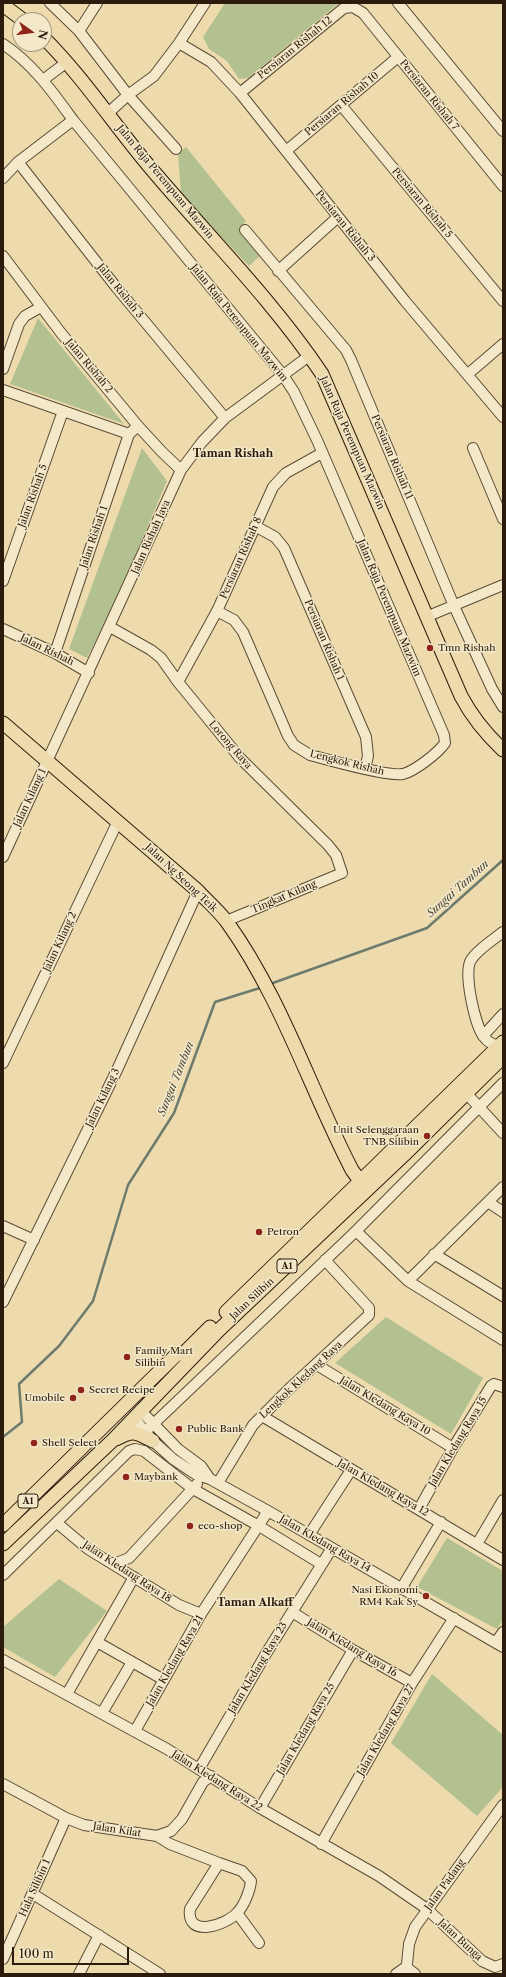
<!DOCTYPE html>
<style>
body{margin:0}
#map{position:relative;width:506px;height:1977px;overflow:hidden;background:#eddbad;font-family:"Libre Caslon Text",serif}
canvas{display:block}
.frame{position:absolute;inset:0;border:4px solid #2c1b0c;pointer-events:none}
.north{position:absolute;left:12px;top:12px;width:40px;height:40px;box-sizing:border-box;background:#f3e8ca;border:1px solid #a3967e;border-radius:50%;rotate:104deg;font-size:11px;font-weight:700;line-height:16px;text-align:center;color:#2c1b0c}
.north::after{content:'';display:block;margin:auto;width:14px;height:18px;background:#8f2418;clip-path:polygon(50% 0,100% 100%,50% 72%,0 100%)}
.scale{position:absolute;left:12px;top:1947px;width:117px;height:18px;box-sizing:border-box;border:2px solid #2c1b0c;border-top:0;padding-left:5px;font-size:12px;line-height:14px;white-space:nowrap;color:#2c1b0c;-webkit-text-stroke:3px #f3e8ca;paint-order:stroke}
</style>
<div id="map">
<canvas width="506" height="1977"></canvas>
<div class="frame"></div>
<div class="north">N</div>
<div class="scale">100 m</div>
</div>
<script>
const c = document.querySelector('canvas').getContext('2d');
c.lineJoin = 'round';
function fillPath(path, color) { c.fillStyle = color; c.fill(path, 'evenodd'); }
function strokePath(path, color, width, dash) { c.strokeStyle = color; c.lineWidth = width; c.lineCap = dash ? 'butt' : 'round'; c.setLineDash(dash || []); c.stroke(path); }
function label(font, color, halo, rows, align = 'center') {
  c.font = font + ' "Libre Caslon Text",serif'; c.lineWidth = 3; c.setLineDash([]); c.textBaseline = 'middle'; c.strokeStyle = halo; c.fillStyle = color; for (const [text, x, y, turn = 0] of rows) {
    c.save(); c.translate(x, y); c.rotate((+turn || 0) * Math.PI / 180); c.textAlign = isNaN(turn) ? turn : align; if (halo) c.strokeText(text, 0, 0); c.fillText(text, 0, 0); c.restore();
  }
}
fillPath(new Path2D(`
 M225,3H339L248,78L239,79L227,61L209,49L203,37Z
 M186,147L246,221L240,229L262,254L249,266L181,194L178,153Z
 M38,318L124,424L10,384Z
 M142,448L167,481L116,601L87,658L69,649Z
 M386,1317L483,1378L451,1434L335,1363Z
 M447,1538L503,1571V1620L497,1629L417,1587Z
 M59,1579L107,1611L55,1677L3,1647V1627Z
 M432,1674L503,1735V1787L477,1816L391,1743Z`), '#b2c18f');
strokePath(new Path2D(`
 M270,984L427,928L503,860
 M3,1437L22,1422L19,1384L59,1346L93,1301L128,1185L174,1113L215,1002L263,987`), '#6d7b6d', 2.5);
const minor = new Path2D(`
 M50,3L79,31L128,95L176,149
 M398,3L503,131
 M79,31L97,3
 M179,43L211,62L240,93L405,301L503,417
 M3,44C33,64 52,91 73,120L283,375L294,392L317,440L444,735L445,743C438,753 415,771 403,774C388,777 329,760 310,755L294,745L288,736L243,632L234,620L217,611
 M43,80L67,62
 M240,93L344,8L353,7L363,13L503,186
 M341,105L503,301
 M107,114L128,95L154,76L179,43L205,3
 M286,151L398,57
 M18,162L116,287L225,418
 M3,178L18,162L73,120
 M245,230L346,350L351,360L454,606L492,689L503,707
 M3,256L61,333L138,426L162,452L181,470
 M278,271L338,217
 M3,369L19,324L25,316L41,307
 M468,374L503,344
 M3,390L129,434
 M473,448L503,519
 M255,526L275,537L284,548L366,737L368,756L365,768
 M3,581L63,411
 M426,617L503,585
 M110,627L151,650L161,658L178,682L240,758L328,845L336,855L342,873L226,921
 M3,629L55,653L89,673
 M55,653L129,434L138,426
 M178,682L217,611L273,487L286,473L322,453
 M3,857L181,470L202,442L225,418L309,356
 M483,1036L503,1014
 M499,1046C493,1044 488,1043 484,1037C475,1026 463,972 471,960C478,949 493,940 503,932
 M3,1063L118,821
 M467,1094L503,1133
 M488,1202L503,1212
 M3,1226L34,1240
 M356,1231L408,1281L503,1340
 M434,1254L503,1296
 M408,1281L503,1187
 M3,1302L117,1070L198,891
 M317,1365L453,1448
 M140,1410L178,1449L201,1466L210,1479
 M262,1416L503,1560
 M134,1418L153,1441L173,1459L197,1475L210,1479L268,1511L503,1647
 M145,1432L356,1231L503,1083
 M218,1483L253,1425L289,1389L369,1315V1308L325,1260
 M419,1509L453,1448L491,1386L494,1384L503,1387
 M57,1523L88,1549L179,1605L201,1614
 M309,1535L351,1470
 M477,1544L503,1500
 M114,1564L129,1558L197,1484
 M3,1575L129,1451L135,1449L144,1451L193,1489L259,1526L321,1564
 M401,1589L441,1522
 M292,1612L353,1650L412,1683
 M97,1642L164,1680
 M496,1642L503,1632
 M3,1660L167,1749L260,1808L379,1876L427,1909L482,1961L495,1967L503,1964
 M67,1694L134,1577
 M102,1713L132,1662
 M135,1731L201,1614L268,1511
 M199,1769L267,1652L332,1548
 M3,1784L66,1818L84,1825L157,1836L171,1831L182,1819L203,1782L211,1776
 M260,1808L353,1650
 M157,1836L170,1844L219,1863
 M321,1844L412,1683L454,1618
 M219,1863L242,1871L251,1881C250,1891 244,1906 237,1913C226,1925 186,1939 190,1909Z
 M33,1894L160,1974
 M237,1913L259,1943
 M3,1959L66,1818
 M79,1974L99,1935
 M396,1974L406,1967L415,1974
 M406,1974L409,1944L415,1927L503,1805`);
const major = new Path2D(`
 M3,5L23,20
 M44,38C85,79 116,128 154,172C210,238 273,301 322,374L461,696C472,717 486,734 503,750
 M3,723L198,891C207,901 219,911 227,922C281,997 310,1089 352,1170L360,1181L368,1184
 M226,1312L503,1042
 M116,1439C136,1429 135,1433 153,1441
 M3,1525L176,1355L185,1352L210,1327
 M3,1544L113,1440L219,1330L407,1152L503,1057`);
strokePath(minor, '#5c4b34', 12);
strokePath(major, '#2c1b0c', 15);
strokePath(minor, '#f3e8ca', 10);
strokePath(major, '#eddbad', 13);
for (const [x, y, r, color] of [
 [430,648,4,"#8f2418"],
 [427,1136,4,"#8f2418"],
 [259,1232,4,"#8f2418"],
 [127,1357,4,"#8f2418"],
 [81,1390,4,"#8f2418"],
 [73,1398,4,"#8f2418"],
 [179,1429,4,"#8f2418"],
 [34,1443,4,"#8f2418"],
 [126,1477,4,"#8f2418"],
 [190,1526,4,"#8f2418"],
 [426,1596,4,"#8f2418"]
]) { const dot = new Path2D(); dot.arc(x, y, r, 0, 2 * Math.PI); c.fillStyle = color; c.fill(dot); strokePath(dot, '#f3e8ca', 1.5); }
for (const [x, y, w] of [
 [287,1266,20],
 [28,1501,20]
]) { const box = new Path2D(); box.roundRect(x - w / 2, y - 7, w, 14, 3); c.fillStyle = '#f3e8ca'; c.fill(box); strokePath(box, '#2c1b0c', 1); }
label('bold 9px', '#2c1b0c', null, [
 ["A1",287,1266],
 ["A1",28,1501]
]);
label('10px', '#2c1b0c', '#f3e8ca', [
 ["Persiaran Rishah 12",295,48,-39],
 ["Persiaran Rishah 7",429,95,51],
 ["Persiaran Rishah 10",342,104,-40],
 ["Jalan Raja Perempuan Mazwin",165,182,50],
 ["Persiaran Rishah 5",422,203,50],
 ["Persiaran Rishah 3",345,226,51],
 ["Jalan Rishah 3",120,291,51],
 ["Jalan Raja Perempuan Mazwim",239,323,51],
 ["Jalan Rishah 2",89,366,50],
 ["Jalan Raja Perempuan Mazwin",352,443,66],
 ["Persiaran Rishah 11",392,457,67],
 ["Jalan Rishah 5",33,496,-70],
 ["Jalan Rishah 1",94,537,-71],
 ["Jalan Rishah Jaya",151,537,-66],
 ["Persiaran Rishah 8",241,558,-66],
 ["Jalan Raja Perempuan Mazwim",389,608,67],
 ["Persiaran Rishah 1",324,640,67],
 ["Jalan Rishah",47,650,26],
 ["Lorong Raya",230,745,49],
 ["Lengkok Rishah",347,763,14],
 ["Jalan Kilang 1",30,798,-65],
 ["Jalan Ng Seong Teik",181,878,43],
 ["Tingkat Kilang",284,897,-23],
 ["Jalan Kilang 2",60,942,-65],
 ["Jalan Kilang 3",103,1098,-64],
 ["Jalan Silibin",252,1299,-43],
 ["Lengkok Kledang Raya",301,1380,-43],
 ["Jalan Kledang Raya 10",385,1406,31],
 ["Jalan Kledang Raya 15",458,1442,-59],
 ["Jalan Kledang Raya 12",383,1488,30],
 ["Jalan Kledang Raya 14",325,1544,30],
 ["Jalan Kledang Raya 18",127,1572,33],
 ["Jalan Kledang Raya 16",352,1648,31],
 ["Jalan Kledang Raya 21",175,1661,-60],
 ["Jalan Kledang Raya 23",258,1668,-59],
 ["Jalan Kledang Raya 25",306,1729,-60],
 ["Jalan Kledang Raya 27",386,1730,-60],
 ["Jalan Kledang Raya 22",217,1781,32],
 ["Jalan Kilat",117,1830,9],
 ["Jalan Padang",445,1885,-54],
 ["Hala Silibin 1",35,1888,-66],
 ["Jalan Bunga",460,1940,43]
]);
label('10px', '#2c1b0c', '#f3e8ca', [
 ["Tmn Rishah",438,648],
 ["Unit Selenggaraan",419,1130,"right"],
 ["TNB Silibin",419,1142,"right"],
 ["Petron",267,1232],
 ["Family Mart",135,1351],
 ["Silibin",135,1363],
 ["Secret Recipe",89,1390],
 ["Umobile",65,1398,"right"],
 ["Public Bank",187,1429],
 ["Shell Select",42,1443],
 ["Maybank",134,1477],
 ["eco-shop",198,1526],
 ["Nasi Ekonomi",418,1590,"right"],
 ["RM4 Kak Sy",418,1602,"right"]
], 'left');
label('bold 11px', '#2c1b0c', '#f3e8ca', [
 ["Taman Rishah",233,454],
 ["Taman Alkaff",255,1603]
]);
label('italic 11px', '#4d4b3d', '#f3e8ca', [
 ["Sungai Tambun",458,889,-42],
 ["Sungai Tambun",176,1079,-68]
]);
</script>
